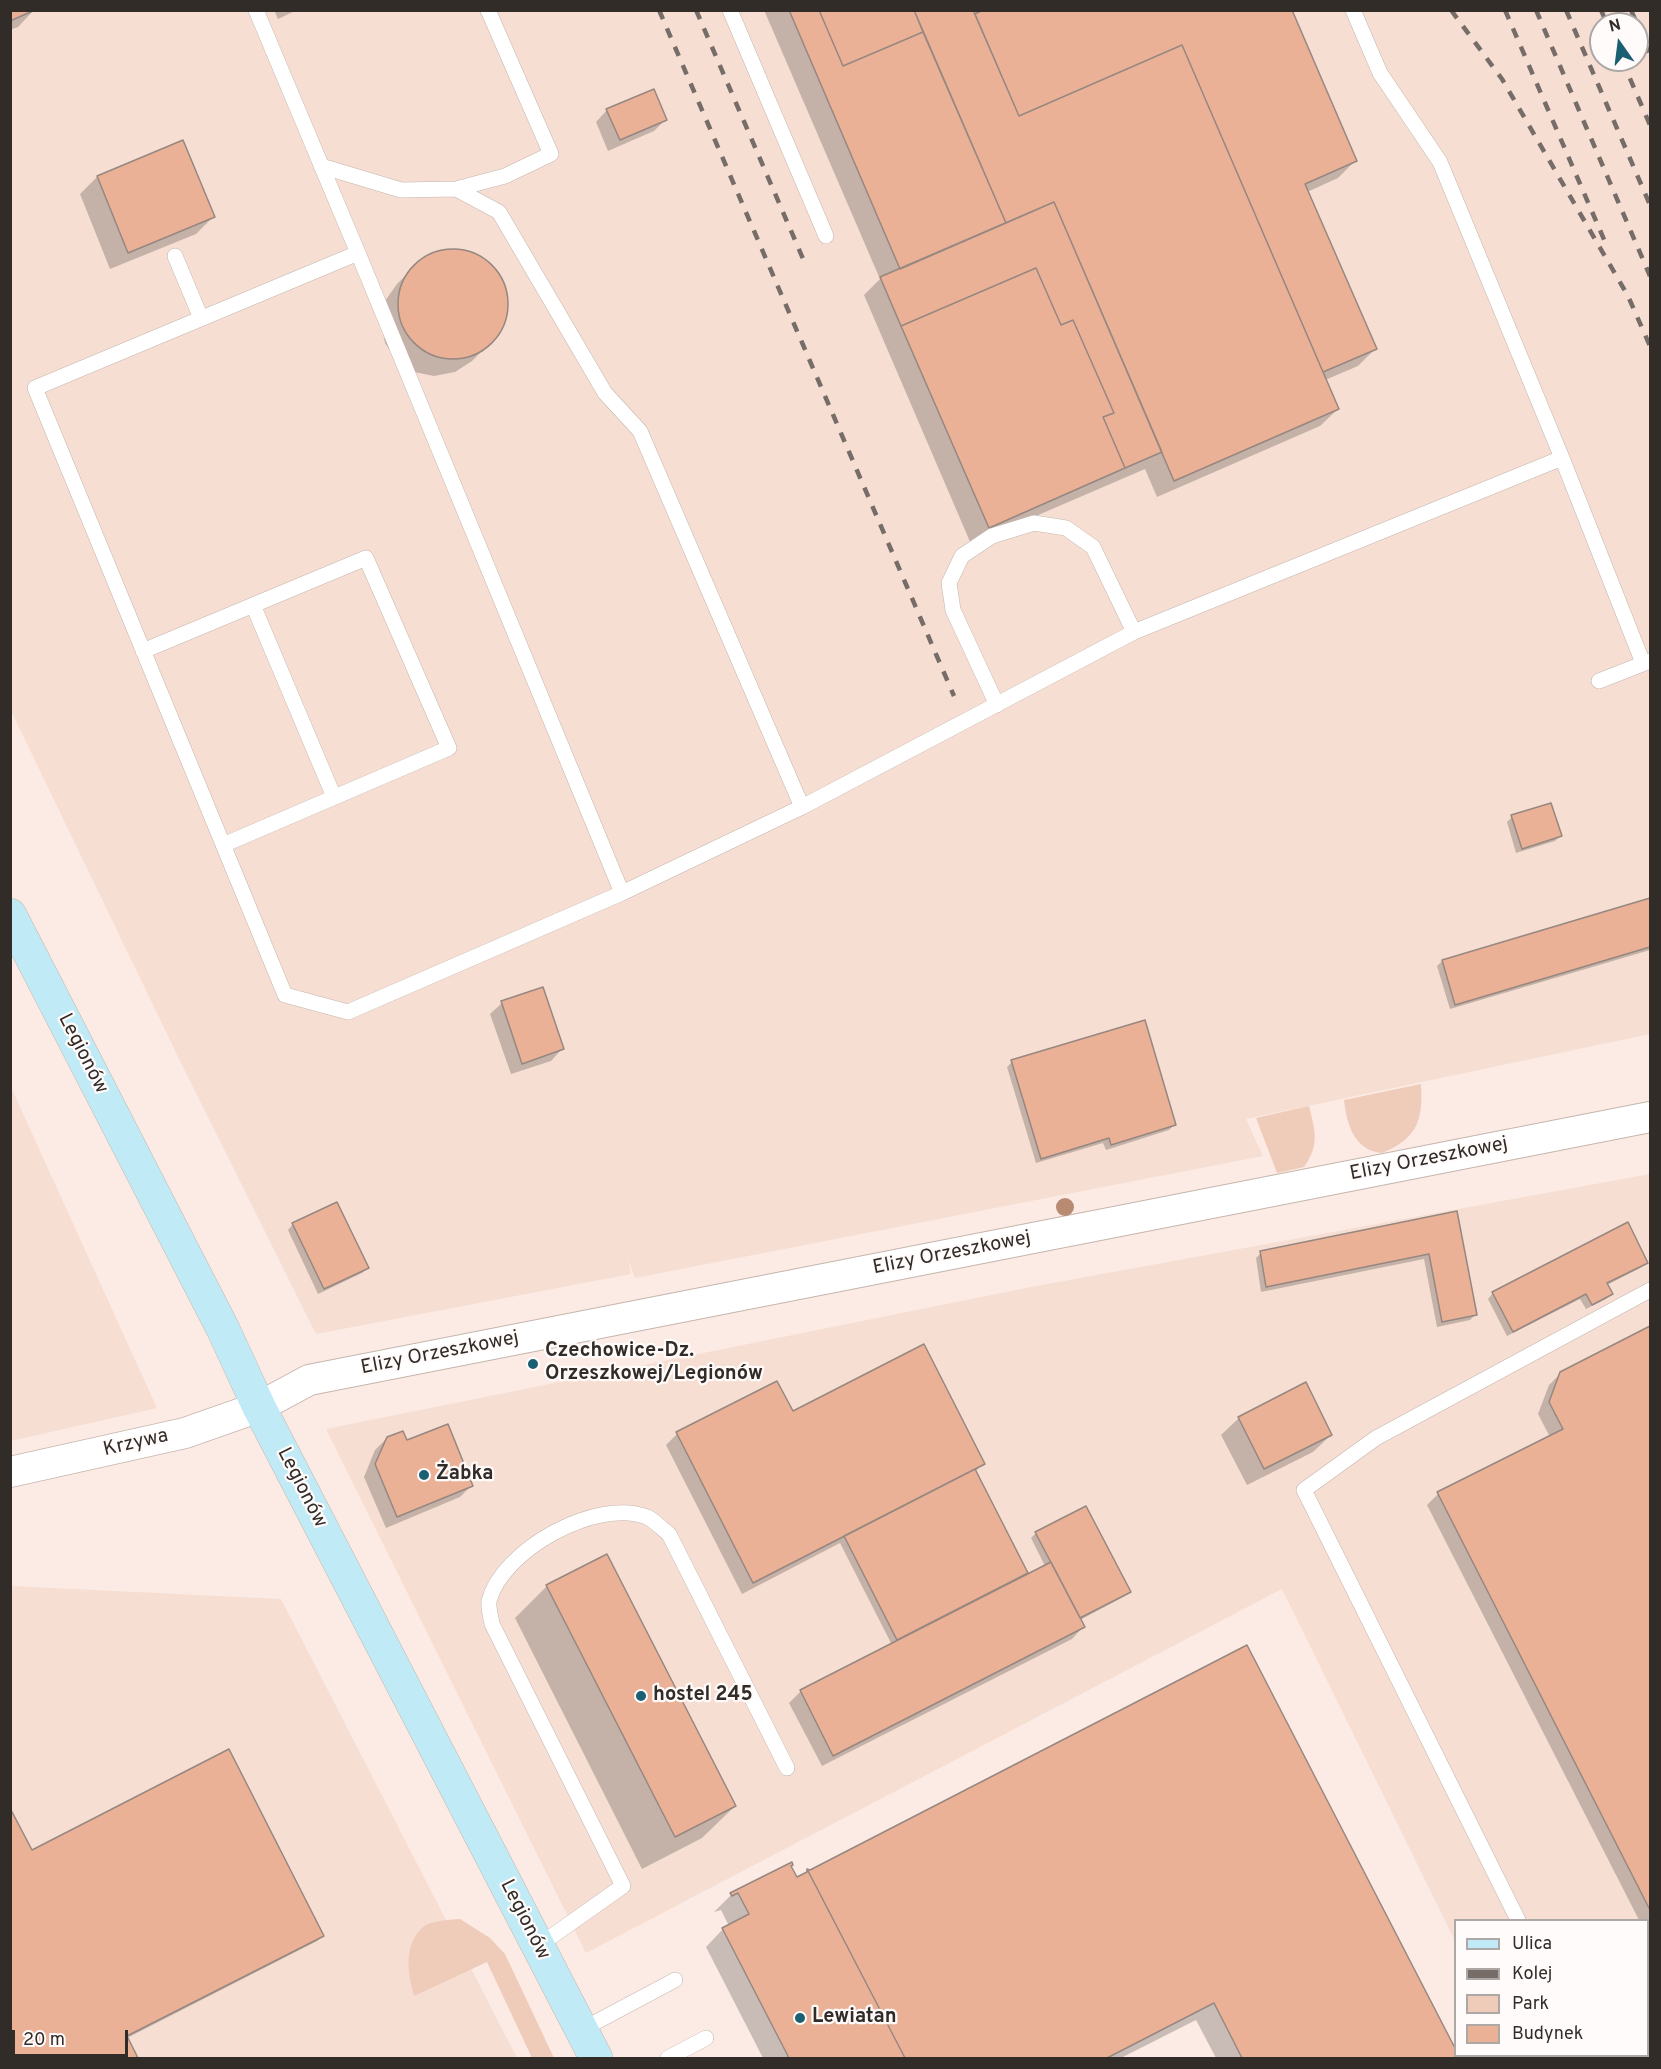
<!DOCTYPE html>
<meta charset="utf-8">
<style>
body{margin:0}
#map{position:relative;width:1661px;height:2069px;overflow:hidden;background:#fcebe4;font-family:Overpass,sans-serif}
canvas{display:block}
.frame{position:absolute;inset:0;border:12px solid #322c29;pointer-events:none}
.legend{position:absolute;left:1454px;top:1919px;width:195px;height:138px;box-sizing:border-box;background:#fffbfa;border:2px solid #ada8a6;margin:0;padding:8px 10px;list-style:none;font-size:18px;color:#322c29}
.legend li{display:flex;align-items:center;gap:12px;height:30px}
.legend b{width:30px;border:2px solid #ada8a6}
.north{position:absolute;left:1589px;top:12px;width:60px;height:60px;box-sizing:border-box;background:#fffbfa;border:2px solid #ada8a6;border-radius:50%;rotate:346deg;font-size:16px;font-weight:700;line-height:24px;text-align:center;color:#322c29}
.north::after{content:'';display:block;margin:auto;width:21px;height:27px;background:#1b5f72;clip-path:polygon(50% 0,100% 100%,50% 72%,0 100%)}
.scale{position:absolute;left:12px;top:2030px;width:116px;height:27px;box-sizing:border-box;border:3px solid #322c29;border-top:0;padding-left:8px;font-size:18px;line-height:21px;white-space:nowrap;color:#322c29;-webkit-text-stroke:4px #fffbfa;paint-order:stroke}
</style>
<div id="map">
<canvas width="1661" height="2069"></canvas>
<div class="frame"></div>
<ul class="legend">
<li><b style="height:8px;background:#c0eaf5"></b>Ulica</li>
<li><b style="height:8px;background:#766c68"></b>Kolej</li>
<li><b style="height:16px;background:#efcbba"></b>Park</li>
<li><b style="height:16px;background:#ebb196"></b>Budynek</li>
</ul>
<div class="north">N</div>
<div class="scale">20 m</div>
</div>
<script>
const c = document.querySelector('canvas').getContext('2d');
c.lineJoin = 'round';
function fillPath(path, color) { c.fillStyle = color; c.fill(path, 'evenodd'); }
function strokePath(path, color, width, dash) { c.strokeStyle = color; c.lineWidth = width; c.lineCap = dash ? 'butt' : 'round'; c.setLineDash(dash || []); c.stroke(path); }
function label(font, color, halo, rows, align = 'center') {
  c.font = font + ' Overpass,sans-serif'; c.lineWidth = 4.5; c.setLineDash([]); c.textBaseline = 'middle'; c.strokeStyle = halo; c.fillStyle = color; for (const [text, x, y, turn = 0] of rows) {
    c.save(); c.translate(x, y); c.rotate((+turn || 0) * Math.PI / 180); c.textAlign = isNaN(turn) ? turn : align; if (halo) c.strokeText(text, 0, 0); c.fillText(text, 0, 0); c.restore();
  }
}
fillPath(new Path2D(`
 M11,11H1650V1034L1246,1119L1263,1156L635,1278L628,1259L631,1274L316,1334L181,1063L11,711ZM1601,24H1637V60H1601Z
 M10,1085L157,1408L11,1441H10Z
 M1650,1174V2058H1513L1512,2056H1648V1920H1456L1455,1941L1282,1589L586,1953L326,1429L1031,1287Z
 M11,1586L281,1599L517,2058H11Z`), '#f6ded2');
fillPath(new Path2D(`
 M1421,1084C1423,1120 1418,1138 1382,1153C1354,1150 1347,1125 1344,1100Z
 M1309,1106C1315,1131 1320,1145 1304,1167L1277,1173L1256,1118Z
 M460,1919L490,1938L505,1954L554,2058H532L487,1962L414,1996C408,1974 403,1946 422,1928C431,1920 448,1920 460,1919Z`), '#efcbba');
fillPath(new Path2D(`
 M10,10H34L18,27L10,30Z
 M274,10H297L278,19Z
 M764,10H1290L1355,161L1338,178L1307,192L1375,349L1358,366L1325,380L1338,409L1320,426L1157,497L1145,469L971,544L864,295L880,279Z
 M607,110L665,120L654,131L608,151L596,122Z
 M97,177L213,217L196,234L110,269L80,194Z
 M454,250L474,255L492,267L503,284L507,304L502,325L490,343L472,361L455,372L434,376L414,372L396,360L385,343L381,322L385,301L397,284L415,266L433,254Z
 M1512,817L1561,835L1555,841L1516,853L1507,822Z
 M1650,900V950L1450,1009L1437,966L1442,961Z
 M502,1003L562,1049L551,1061L511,1074L490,1014Z
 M1012,1062L1175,1124L1169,1130L1106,1150L1103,1143L1036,1163L1007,1067Z
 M1456,1213L1476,1314L1470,1320L1437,1327L1424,1259L1261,1292L1256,1258L1261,1253Z
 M293,1224L367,1268L362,1273L318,1294L288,1230Z
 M1646,1262L1640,1268L1607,1285L1611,1294L1606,1299L1586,1309L1580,1299L1507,1336L1488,1299L1493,1293Z
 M1650,1328V1943L1648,1937V1920H1639L1427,1505L1438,1494L1550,1437L1538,1414L1549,1385L1561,1373Z
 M793,1413L983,1463L975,1472L1028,1575L1045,1566L1031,1538L1036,1533L1129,1592L1123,1597L1080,1620L1083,1627L1072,1639L822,1766L789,1703L801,1691L892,1645L840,1543L742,1594L666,1445L677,1434Z
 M1239,1418L1331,1435L1313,1452L1247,1485L1221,1435Z
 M387,1438L406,1441L471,1486L460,1497L386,1528L364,1477L375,1450Z
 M547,1586L735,1806L702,1838L642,1869L515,1618Z
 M10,1812L31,1852L322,1936L317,1941L127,2038L137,2058H10Z
 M789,1867L796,1879L807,1871H810L1457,2056L1458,2058H1216L1196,2020L1121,2058H763L706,1947L723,1929L729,1926L721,1910L714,1912L731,1895Z`), '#0003');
const building = new Path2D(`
 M10,10H35L10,21Z
 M789,10H819L843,66L923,32L1006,223L900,269Z
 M819,10H914L923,32L843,66Z
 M914,10H973L1019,116L1182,45L1339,409L1174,481L1054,202L1006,223Z
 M983,10H1292L1357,161L1305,184L1377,349L1323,372L1182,45L1019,116L975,14Z
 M654,89L667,120L620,140L606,109Z
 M183,140L215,217L128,253L97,176Z
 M1054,202L1162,452L1125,468L1103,417L1114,413L1073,320L1061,325L1036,268L901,326L880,277Z
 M398 304a55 55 0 1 1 110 0a55 55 0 1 1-110 0Z
 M1036,268L1061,325L1073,320L1114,413L1103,417L1125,468L989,528L901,326Z
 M1551,803L1562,836L1522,849L1511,815Z
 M1650,898V947L1455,1005L1442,960Z
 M543,987L564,1049L522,1064L501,1001Z
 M1145,1020L1176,1125L1111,1145L1109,1138L1041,1159L1011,1060Z
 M337,1202L369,1268L324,1289L292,1223Z
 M1457,1211L1477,1315L1442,1322L1429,1254L1266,1287L1260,1251Z
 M1628,1222L1648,1263L1607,1283L1613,1294L1592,1305L1586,1294L1513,1332L1492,1292Z
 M1650,1326V1910L1437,1492L1563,1429L1549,1402L1560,1372Z
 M924,1344L985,1464L753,1583L676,1432L777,1381L793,1411Z
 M1306,1382L1332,1435L1264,1469L1238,1417Z
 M448,1424L473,1486L397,1517L375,1464L387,1437L403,1431L407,1440Z
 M975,1469L1028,1573L897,1640L844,1536Z
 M1086,1506L1131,1592L1080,1618L1035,1532Z
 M607,1554L736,1806L675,1837L546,1585Z
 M1051,1562L1085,1627L833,1756L800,1690Z
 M1247,1645L1456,2050V2056H1459L1460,2058H1242L1214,2003L1107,2058H905L807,1869L810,1870Z
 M229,1749L324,1936L127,2036L138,2058H10V1808L32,1850Z
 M792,1862L793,1865L791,1866L797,1877L807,1872V1869L905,2058H789L722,1928L749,1914L738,1893L732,1896L730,1893Z`);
fillPath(building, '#ebb196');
strokePath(building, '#968780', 1.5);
const lane = new Path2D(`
 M256,10L358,253L622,893
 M730,10L826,236
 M321,166L401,190L456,189L499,212L605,393L640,431L802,807
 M456,189L505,176L551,154L488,10
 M358,253L35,388L285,995L348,1012L622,893L802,807L1134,632L1562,458L1440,162L1380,73L1353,10
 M175,256L201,318
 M1562,458L1643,663
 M253,605L334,797
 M143,651L366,558L449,748L223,845
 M1599,681L1650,661
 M997,705L953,610L949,583L962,556L992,536L1034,523L1066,528L1093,547L1134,632
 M1518,1920L1304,1490L1376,1438L1650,1290
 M538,1946L623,1886L492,1624C491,1617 488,1608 489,1601C502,1550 597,1497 647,1517C654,1520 662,1529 669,1534L787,1768
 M581,2030L675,1980
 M1585,2056L1587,2058
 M668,2058L706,2038`);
const street = new Path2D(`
 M10,1472L185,1433L259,1407L309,1380L1650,1117`);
const secondary = new Path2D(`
 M10,915L223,1329L259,1407L596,2058`);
strokePath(lane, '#c5b6ae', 16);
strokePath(street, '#c5b6ae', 32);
strokePath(secondary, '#c5b6ae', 34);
strokePath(lane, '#fff', 15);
strokePath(street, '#fff', 30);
strokePath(secondary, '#c0eaf5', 33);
strokePath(new Path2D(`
 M659,10L954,696
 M696,10L804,261
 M1451,10L1502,79L1628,296L1650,346
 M1505,10L1606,244
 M1536,10L1650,276
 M1566,10L1650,205
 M1601,10L1607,24
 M1631,10L1637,24
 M1637,25L1650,56
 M1622,60L1650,125`), '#766c68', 4.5, [10, 10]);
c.fillStyle = '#b78a71';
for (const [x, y] of [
 [1065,1207]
]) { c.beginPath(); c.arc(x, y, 9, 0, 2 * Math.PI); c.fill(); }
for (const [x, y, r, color] of [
 [533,1364,6,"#1b5f72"],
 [424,1475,6,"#1b5f72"],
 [641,1696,6,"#1b5f72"],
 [800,2018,6,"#1b5f72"]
]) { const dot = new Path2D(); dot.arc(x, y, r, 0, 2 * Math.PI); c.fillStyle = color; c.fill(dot); strokePath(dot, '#fffbfa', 2); }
label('20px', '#322c29', '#fffbfa', [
 ["Legionów",82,1054,63],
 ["Elizy Orzeszkowej",1429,1160,-11],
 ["Elizy Orzeszkowej",952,1254,-11],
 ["Elizy Orzeszkowej",440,1354,-11],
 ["Krzywa",136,1444,-13],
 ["Legionów",301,1488,63],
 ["Legionów",524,1920,63]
]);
label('bold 20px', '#322c29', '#fffbfa', [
 ["Czechowice-Dz.",545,1352],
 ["Orzeszkowej/Legionów",545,1375],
 ["Żabka",436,1475],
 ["hostel 245",653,1696],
 ["Lewiatan",812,2018]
], 'left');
</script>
